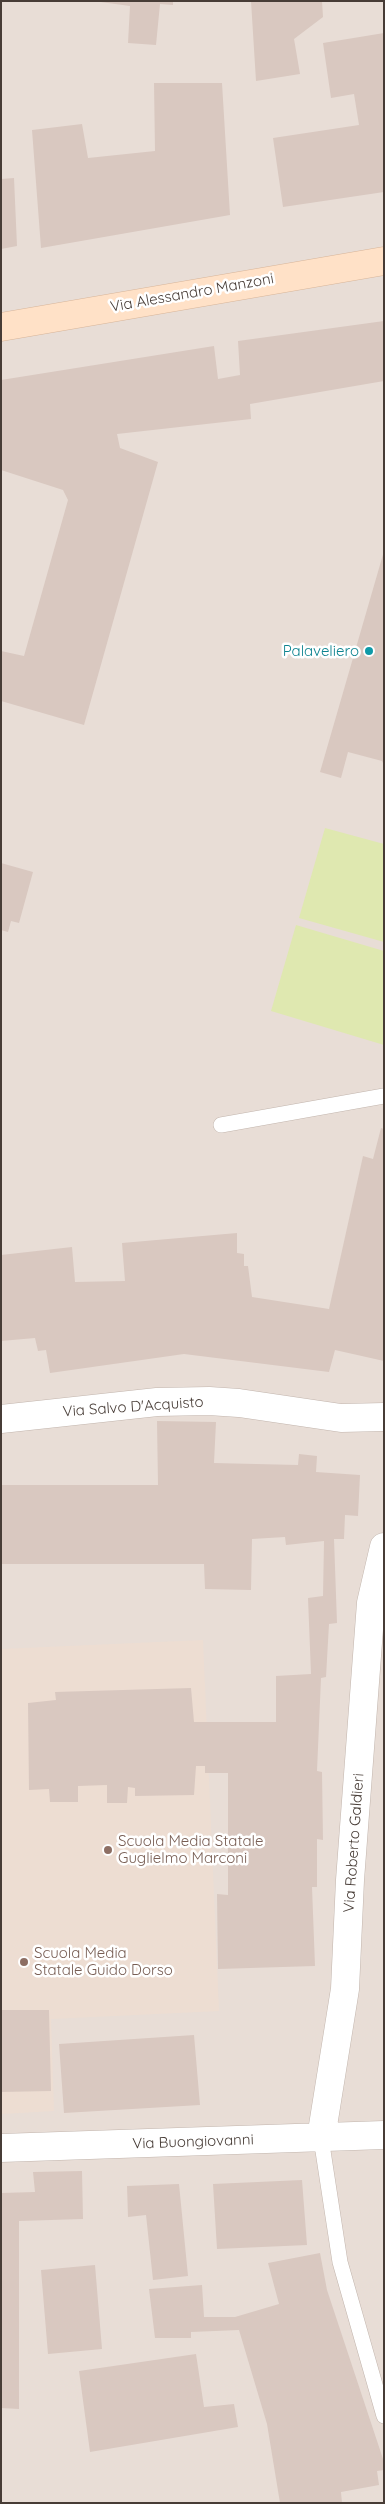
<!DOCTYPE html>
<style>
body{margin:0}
#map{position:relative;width:385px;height:2504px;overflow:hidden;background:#f4ede8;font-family:Quicksand,sans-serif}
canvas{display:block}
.frame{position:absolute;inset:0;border:2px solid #473c36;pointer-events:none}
</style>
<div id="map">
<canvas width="385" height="2504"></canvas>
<div class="frame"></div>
</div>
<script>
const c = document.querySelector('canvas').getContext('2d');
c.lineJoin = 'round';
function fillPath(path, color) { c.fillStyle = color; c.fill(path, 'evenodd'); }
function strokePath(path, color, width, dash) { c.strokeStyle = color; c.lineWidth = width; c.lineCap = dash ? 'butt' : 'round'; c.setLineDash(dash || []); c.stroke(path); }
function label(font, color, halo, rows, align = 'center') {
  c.font = font + ' Quicksand,sans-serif'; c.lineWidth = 5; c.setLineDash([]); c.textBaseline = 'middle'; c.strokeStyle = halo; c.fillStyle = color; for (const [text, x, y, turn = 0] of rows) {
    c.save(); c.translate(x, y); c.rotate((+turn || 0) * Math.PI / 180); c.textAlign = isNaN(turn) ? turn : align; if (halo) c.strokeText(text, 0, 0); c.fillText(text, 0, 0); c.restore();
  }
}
fillPath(new Path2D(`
 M1,1H384V2503H1Z`), '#e8ddd6');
fillPath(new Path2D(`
 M203,1640L219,2011L51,2019L54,2111L1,2114V1649Z`), '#edddd2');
fillPath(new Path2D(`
 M325,828L384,844V942L299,918Z
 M296,925L384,951V1045L271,1011Z`), '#dfe8b0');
fillPath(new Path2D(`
 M93,1H173V5L160,4L156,45L128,43L130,6Z
 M251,1H322L323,17L294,39L300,74L256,81Z
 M384,33V192L283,207L273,138L359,125L354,94L331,98L323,43Z
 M154,83H222L230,215L41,248L32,130L82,124L88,158L155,151Z
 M14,178L17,246L1,249V179Z
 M384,321V381L250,404L251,419L117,434L120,448L158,462L84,725L1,701V651L24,656L68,500L63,490L1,470V380L214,346L218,379L240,375L238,341Z
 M384,551V765L382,761L348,752L341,778L320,772Z
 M1,863L33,872L19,923L11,921L8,932L1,930Z
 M381,1128L384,1129V1361L335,1350L329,1372L184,1354L50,1373L46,1350L38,1351L35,1338L1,1341V1255L72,1247L75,1282L125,1281L122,1243L237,1233V1253L244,1254V1266H248L252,1297L329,1309L363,1156L373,1159Z
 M157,1421L216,1422L214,1463L298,1465L299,1454L317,1456L316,1472L360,1475L358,1516L345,1515L344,1539H334L337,1623L329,1624L326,1677L321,1678L317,1771L322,1772L323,1840L317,1839V1887H312L315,1966L218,1969L217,1894L228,1895V1773H205V1766H196L194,1795L135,1796V1788L128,1787L127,1803H107V1785L78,1786V1802H50L49,1789L29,1790L28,1703L56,1700L55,1692L191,1688L194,1722H276V1676L311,1674L308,1598L323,1596L324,1541L286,1545L285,1537L252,1539L251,1590L205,1589L204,1564H1V1485H158Z
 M1,2010H49L51,2091L1,2092Z
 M194,2035L200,2105L64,2113L59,2044Z
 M82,2171L83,2219L19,2221V2409L1,2408V2193L35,2192L33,2172Z
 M302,2180L307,2245L217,2249L213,2184Z
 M179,2184L188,2276L153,2280L146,2215L128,2217L127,2186Z
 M320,2253L327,2290L384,2462V2470L377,2471L379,2485L341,2492L342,2503H280L267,2424L239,2330L191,2332V2338H155L149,2289L202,2285L204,2317H235L279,2304L268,2263Z
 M95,2265L102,2349L48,2354L41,2270Z
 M196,2354L204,2407L234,2404L238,2427L90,2452L79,2371Z`), '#d9c8c0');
const lane = new Path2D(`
 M221,1125L384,1096
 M321,2138L340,2262L384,2416`);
const street = new Path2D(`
 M1,1419L157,1402L209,1401L239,1403L341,1418L384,1417
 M321,2138L345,1989L350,1880L371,1603L384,1547
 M1,2148L384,2135`);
const secondary = new Path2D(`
 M1,327L384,261`);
strokePath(lane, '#c2b5ad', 16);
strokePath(street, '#c2b5ad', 29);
strokePath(secondary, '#d7b59a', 29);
strokePath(lane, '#fff', 15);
strokePath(street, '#fff', 28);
strokePath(secondary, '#ffe1c7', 28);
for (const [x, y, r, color] of [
 [369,651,5,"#0f9aa8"],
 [108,1850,5,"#8d6e63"],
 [24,1962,5,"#8d6e63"]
]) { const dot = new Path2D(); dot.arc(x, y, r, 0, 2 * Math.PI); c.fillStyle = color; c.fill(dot); strokePath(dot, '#fff', 2); }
label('15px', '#473c36', '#fff', [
 ["Via Alessandro Manzoni",192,293,-10],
 ["Via Salvo D'Acquisto",133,1407,-4],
 ["Via Roberto Galdieri",354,1843,-86],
 ["Via Buongiovanni",193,2142,-2]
]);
label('15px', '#0d838f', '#fff', [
 ["Palaveliero",359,651]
], 'right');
label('15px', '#785e54', '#fff', [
 ["Scuola Media Statale",118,1841],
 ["Guglielmo Marconi",118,1858],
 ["Scuola Media",34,1953],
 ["Statale Guido Dorso",34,1970]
], 'left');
</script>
